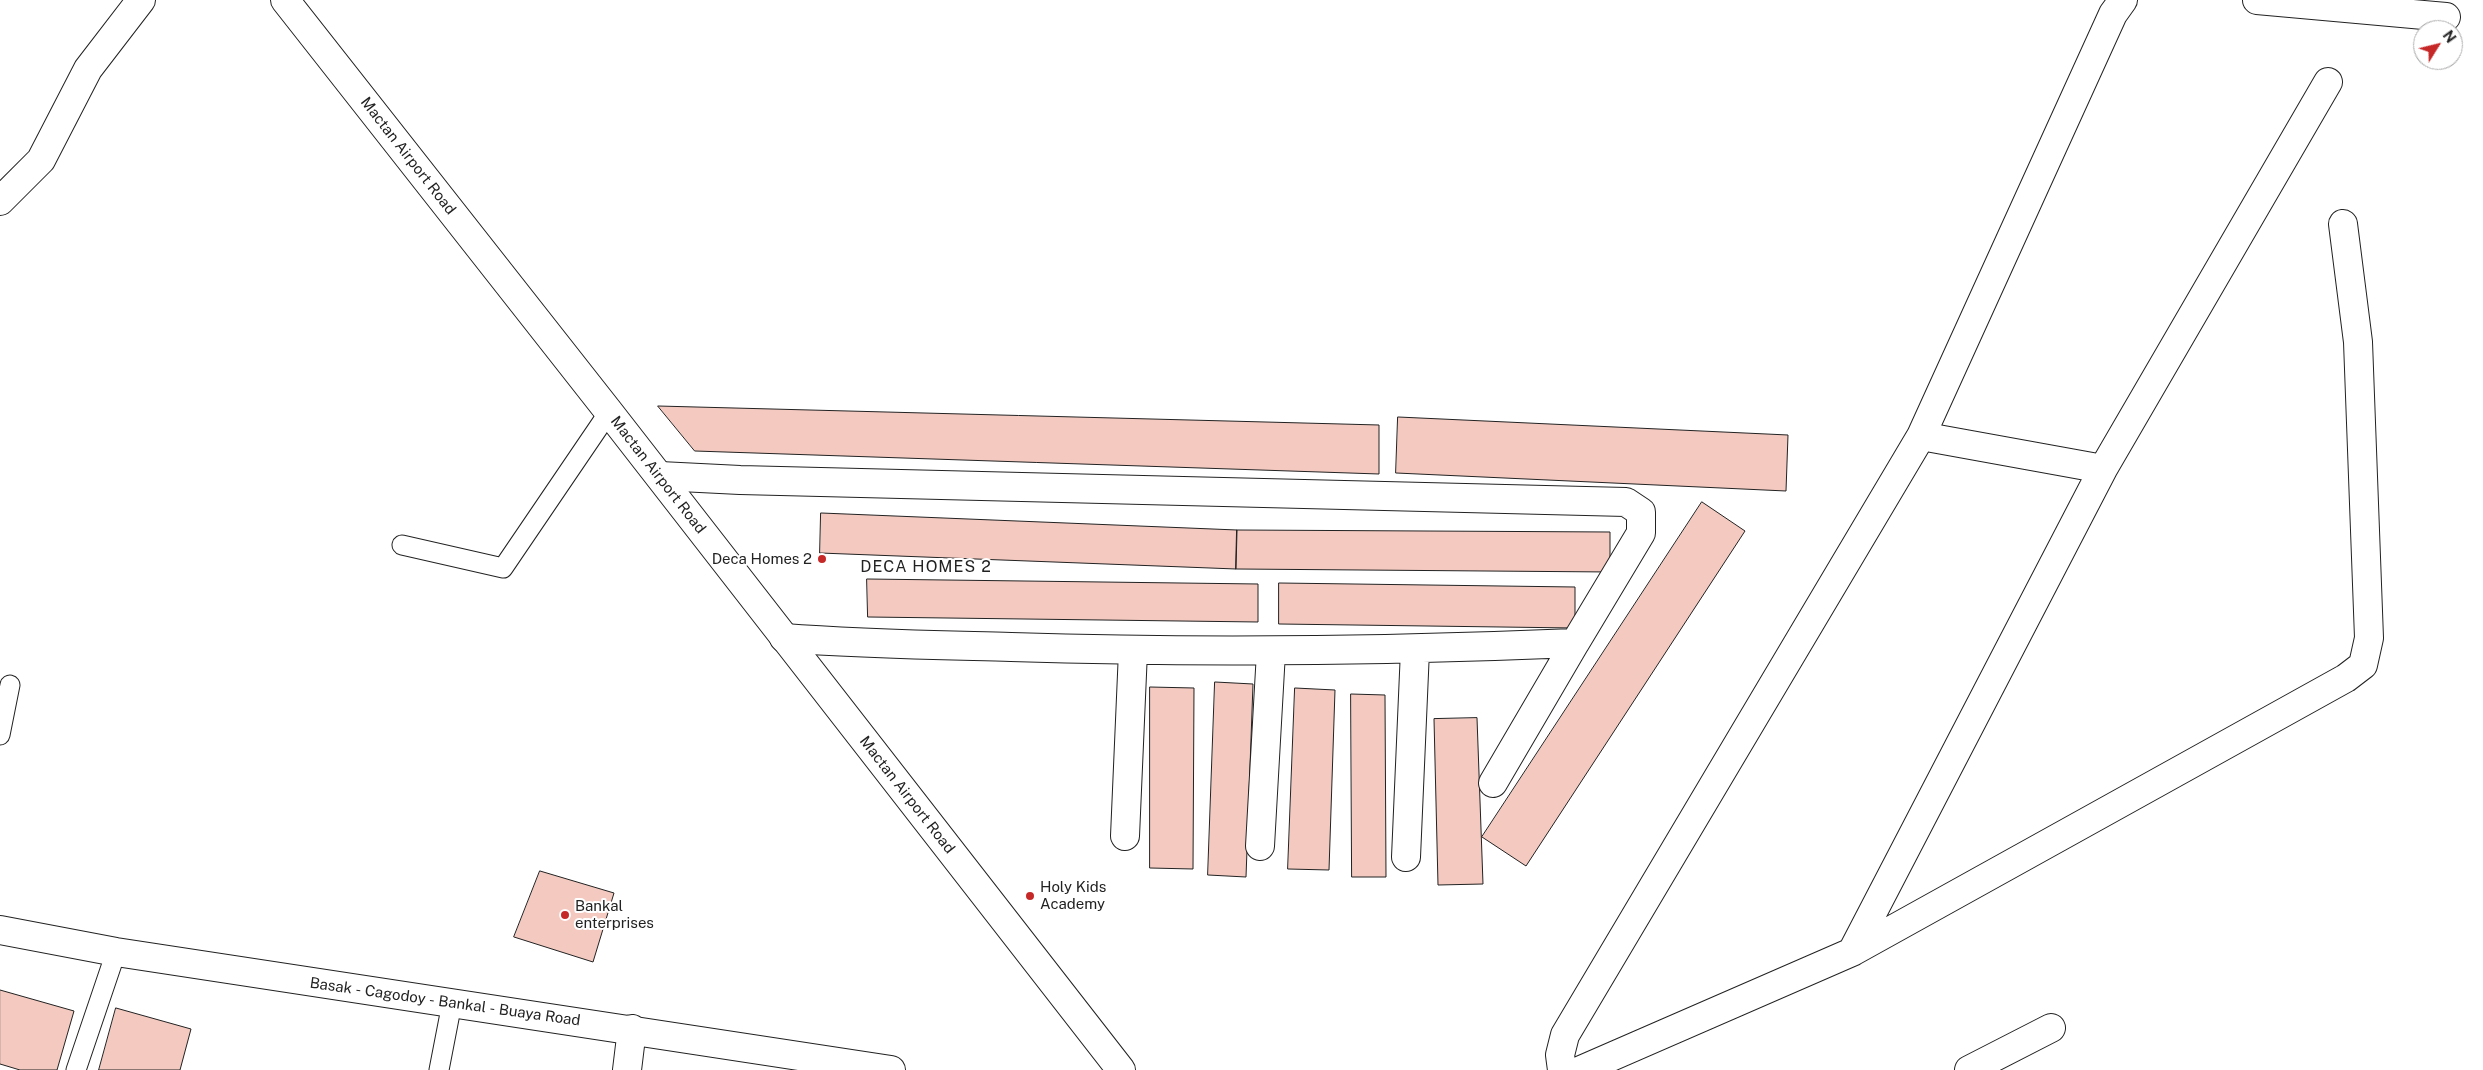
<!DOCTYPE html>
<style>
body{margin:0}
#map{position:relative;width:2483px;height:1070px;overflow:hidden;background:#fff;font-family:"Public Sans",sans-serif}
canvas{display:block}
.north{position:absolute;left:2413px;top:20px;width:50px;height:50px;box-sizing:border-box;background:#fff;border:1px solid #a7a7a7;border-radius:50%;rotate:54deg;font-size:14px;font-weight:700;line-height:20px;text-align:center;color:#222}
.north::after{content:'';display:block;margin:auto;width:18px;height:22px;background:#c62828;clip-path:polygon(50% 0,100% 100%,50% 72%,0 100%)}
</style>
<div id="map">
<canvas width="2483" height="1070"></canvas>
<div class="north">N</div>
</div>
<script>
const c = document.querySelector('canvas').getContext('2d');
c.lineJoin = 'round';
function fillPath(path, color) { c.fillStyle = color; c.fill(path, 'evenodd'); }
function strokePath(path, color, width, dash) { c.strokeStyle = color; c.lineWidth = width; c.lineCap = dash ? 'butt' : 'round'; c.setLineDash(dash || []); c.stroke(path); }
function label(font, color, halo, rows, align = 'center') {
  c.font = font + ' "Public Sans",sans-serif'; c.lineWidth = 4; c.setLineDash([]); c.textBaseline = 'middle'; c.strokeStyle = halo; c.fillStyle = color; for (const [text, x, y, turn = 0] of rows) {
    c.save(); c.translate(x, y); c.rotate((+turn || 0) * Math.PI / 180); c.textAlign = isNaN(turn) ? turn : align; if (halo) c.strokeText(text, 0, 0); c.fillText(text, 0, 0); c.restore();
  }
}
const building = new Path2D(`
 M658,406L1379,425V474L695,451Z
 M1398,417L1788,435L1786,491L1396,473Z
 M1702,502L1745,531L1526,866L1482,837Z
 M821,513L1237,530L1236,569L820,553Z
 M1237,530L1610,532V572L1236,569Z
 M867,579L1258,584V622L868,617Z
 M1279,583L1575,587V628L1279,624Z
 M1215,682L1253,684L1246,877L1208,875Z
 M1150,687L1194,688L1193,869L1150,868Z
 M1295,688L1335,690L1329,870L1288,869Z
 M1351,694L1385,695L1386,877H1352Z
 M1477,718L1483,884L1438,885L1434,719Z
 M540,871L614,893L593,962L514,937Z
 M0,990L74,1011L57,1070H20L0,1064Z
 M116,1008L191,1029L180,1070H99Z`);
fillPath(building, '#f3c9c0');
strokePath(building, '#222', 1);
const service = new Path2D(`
 M402,545L503,568L609,412
 M0,735L10,685
 M76,1070L116,952
 M439,1070L452,1003`);
const minor = new Path2D(`
 M2257,0L2446,17
 M0,201L41,160L88,69L141,0
 M1921,436L2103,469
 M660,476L740,480L1626,502L1641,512V533L1575,643C1386,651 1200,653 1011,647C935,645 860,644 784,638
 M1493,783L1575,643
 M1125,836L1133,651
 M1260,846L1271,652
 M1406,857L1415,650
 M1852,952L2103,469L2328,82
 M627,1070L632,1029
 M1562,1070L1560,1055L1565,1035L1921,436L2113,14L2123,0
 M1581,1070L1852,952L2346,678L2363,665L2369,638L2358,342L2343,224
 M1969,1070L2051,1028`);
const tertiary = new Path2D(`
 M0,930L116,952L891,1070`);
const secondary = new Path2D(`
 M285,0L609,412L1121,1070`);
strokePath(service, '#222', 21);
strokePath(minor, '#222', 30);
strokePath(tertiary, '#222', 30);
strokePath(secondary, '#222', 30);
strokePath(service, '#fff', 19);
strokePath(minor, '#fff', 28);
strokePath(tertiary, '#fff', 28);
strokePath(secondary, '#fff', 28);
for (const [x, y, r, color] of [
 [822,559,5,"#c62828"],
 [1030,896,5,"#c62828"],
 [565,915,5,"#c62828"]
]) { const dot = new Path2D(); dot.arc(x, y, r, 0, 2 * Math.PI); c.fillStyle = color; c.fill(dot); strokePath(dot, '#fff', 2); }
label('15px', '#222', '#fff', [
 ["Mactan Airport Road",408,156,52],
 ["Mactan Airport Road",658,475,52],
 ["Mactan Airport Road",907,795,52],
 ["Basak - Cagodoy - Bankal - Buaya Road",445,1002,8]
]);
label('15px', '#222', '#fff', [
 ["Deca Homes 2",812,559,"right"],
 ["Holy Kids",1040,887],
 ["Academy",1040,904],
 ["Bankal",575,906],
 ["enterprises",575,923]
], 'left');
c.letterSpacing = '1px';
label('16px', '#222', '#fff', [
 ["DECA HOMES 2",926,567]
]);
c.letterSpacing = '0px';
</script>
